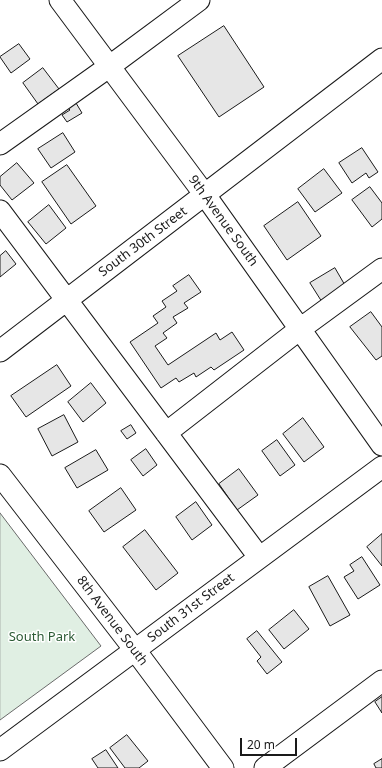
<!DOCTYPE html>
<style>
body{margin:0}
#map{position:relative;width:382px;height:768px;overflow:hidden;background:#fff;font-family:"Noto Sans",sans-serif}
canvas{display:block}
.scale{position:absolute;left:240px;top:738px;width:57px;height:18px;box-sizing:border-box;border:2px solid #1a1a1a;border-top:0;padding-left:5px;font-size:12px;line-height:14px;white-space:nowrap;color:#1a1a1a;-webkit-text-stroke:3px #fff;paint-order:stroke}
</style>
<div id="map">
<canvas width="382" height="768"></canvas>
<div class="scale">20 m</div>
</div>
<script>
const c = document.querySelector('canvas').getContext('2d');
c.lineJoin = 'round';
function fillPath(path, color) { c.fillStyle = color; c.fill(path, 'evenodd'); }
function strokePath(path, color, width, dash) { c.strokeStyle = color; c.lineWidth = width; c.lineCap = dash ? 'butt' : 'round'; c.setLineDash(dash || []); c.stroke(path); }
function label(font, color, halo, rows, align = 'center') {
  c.font = font + ' "Noto Sans",sans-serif'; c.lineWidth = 3; c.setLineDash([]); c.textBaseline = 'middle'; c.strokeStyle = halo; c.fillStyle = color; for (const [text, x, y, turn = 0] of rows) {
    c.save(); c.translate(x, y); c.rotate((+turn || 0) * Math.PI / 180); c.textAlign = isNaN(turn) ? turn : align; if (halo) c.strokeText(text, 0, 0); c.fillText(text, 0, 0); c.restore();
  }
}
const green = new Path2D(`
 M0,513L101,646L0,720Z`);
fillPath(green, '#e0efe3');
strokePath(green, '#6a6a6a', 1);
const building = new Path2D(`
 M224,26L264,87L219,117L178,56Z
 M19,44L30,59L11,73L0,57Z
 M43,68L59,89L38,104L23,83Z
 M76,103L82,113L67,122L62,115L70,110L68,108Z
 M63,133L75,152L51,168L38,149Z
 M362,148L378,172L369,178L366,173L352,183L339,163Z
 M17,163L34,183L12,200L0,185V177Z
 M67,165L96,206L71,224L42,182Z
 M324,169L342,193L315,212L298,189Z
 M370,187L382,203V219L372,227L352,200Z
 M298,202L321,236L287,260L264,226Z
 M49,205L66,228L46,244L28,222Z
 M6,251L16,264L0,277V256Z
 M335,268L346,287L322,302L310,283Z
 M189,275L201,292L184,303L188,308L173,317L177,323L163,333L167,338L155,346L168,365L216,333L220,340L232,332L244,350L214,370L211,367L196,377L194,373L179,382L176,378L161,388L130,342L158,323L153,316L166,307L162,301L177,291L173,286Z
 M371,312L382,327V356L376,360L350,327Z
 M57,365L71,386L26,417L11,396Z
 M91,383L106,403L83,422L68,402Z
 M64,415L78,442L52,456L38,429Z
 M303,418L324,447L304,462L283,434Z
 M131,425L136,433L127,439L121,431Z
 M277,440L295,465L280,476L262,451Z
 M146,449L157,465L143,476L131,460Z
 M96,450L108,470L77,488L65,468Z
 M239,469L258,495L237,510L219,484Z
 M121,488L136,510L104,532L89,511Z
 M196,502L212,525L192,540L176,517Z
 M145,530L178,573L156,590L123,547Z
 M382,534V566L367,547Z
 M362,557L380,585L358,599L344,577L354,571L350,565Z
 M328,576L350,615L330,626L309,587Z
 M294,610L309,629L284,649L269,630Z
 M257,631L282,662L267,674L257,661L261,657L247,639Z
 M382,697V713L375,702Z
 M127,735L148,761L139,768H125L110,748Z
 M106,750L118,768H98L92,759Z
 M382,759V768H376L374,764Z`);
fillPath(building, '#e6e6e6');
strokePath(building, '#1a1a1a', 1);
const minor = new Path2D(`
 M60,0L205,195L382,445
 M0,144L110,66L199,0
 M0,211L259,557
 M0,351L382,59
 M166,433L300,329L382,269
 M0,475L135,650L223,768
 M0,750L382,467
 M265,768L382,681`);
strokePath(minor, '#1a1a1a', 23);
strokePath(minor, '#fff', 21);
label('13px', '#1a1a1a', '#fff', [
 ["9th Avenue South",223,221,54],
 ["South 30th Street",143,242,-37],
 ["South 31st Street",191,608,-37],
 ["8th Avenue South",112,621,53]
]);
label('13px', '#2b5a34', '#fff', [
 ["South Park",42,637]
]);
</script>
